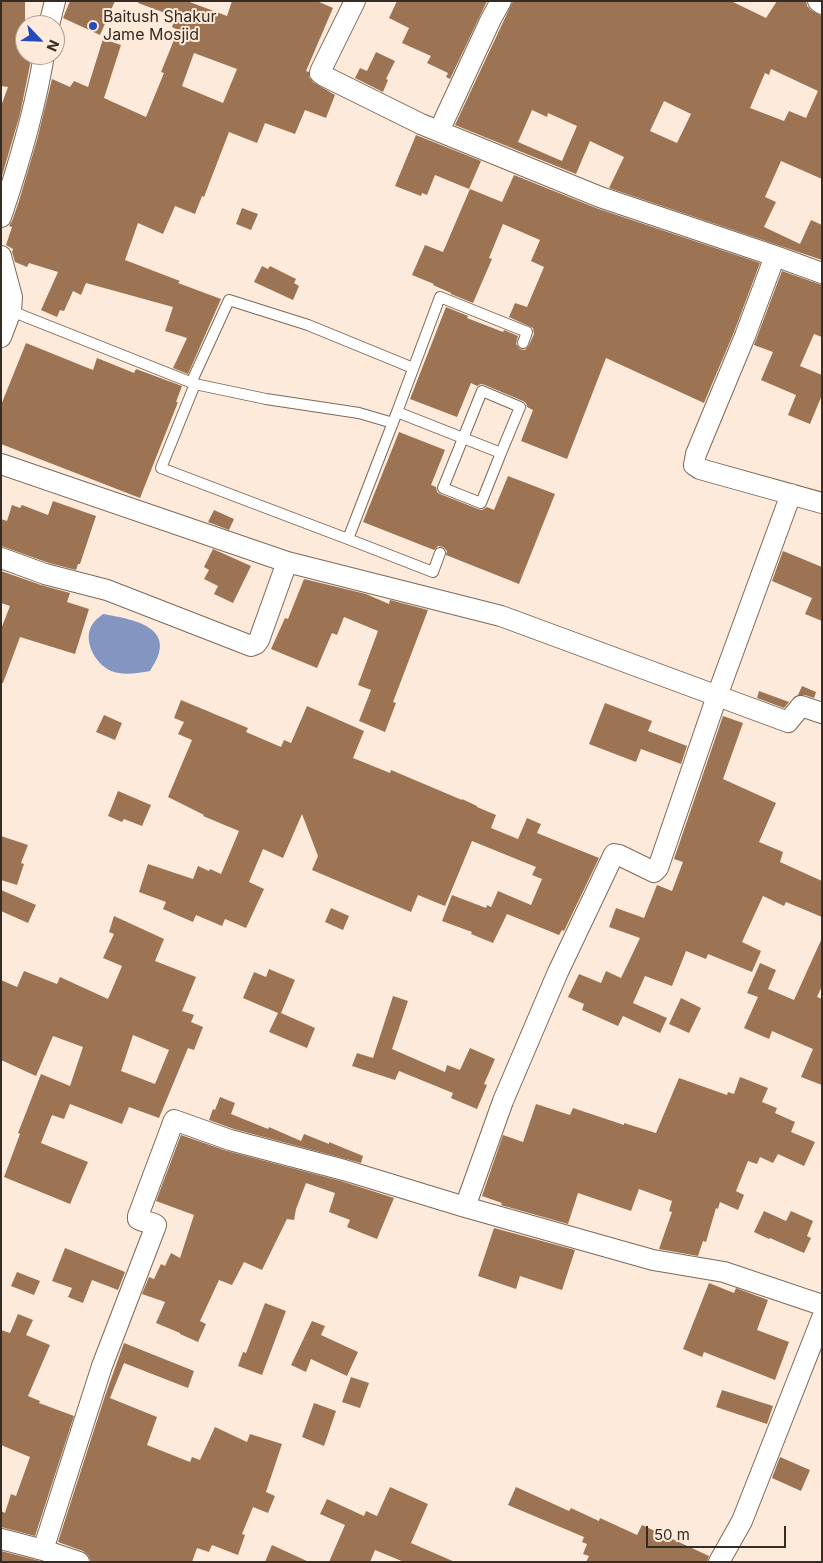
<!DOCTYPE html>
<style>
body{margin:0}
#map{position:relative;width:823px;height:1563px;overflow:hidden;background:#fdeada;font-family:Inter,sans-serif}
canvas{display:block}
.frame{position:absolute;inset:0;border:2px solid #352c24;pointer-events:none}
.north{position:absolute;left:15px;top:15px;width:50px;height:50px;box-sizing:border-box;background:#fdeada;border:1px solid #ad9e91;border-radius:50%;rotate:114deg;font-size:14px;font-weight:700;line-height:20px;text-align:center;color:#352c24}
.north::after{content:'';display:block;margin:auto;width:18px;height:22px;background:#264ab9;clip-path:polygon(50% 0,100% 100%,50% 72%,0 100%)}
.scale{position:absolute;left:646px;top:1526px;width:140px;height:22px;box-sizing:border-box;border:2px solid #352c24;border-top:0;padding-left:6px;font-size:15px;line-height:18px;white-space:nowrap;color:#352c24;-webkit-text-stroke:4px #fdeada;paint-order:stroke}
</style>
<div id="map">
<canvas width="823" height="1563"></canvas>
<div class="frame"></div>
<div class="north">N</div>
<div class="scale">50 m</div>
</div>
<script>
const c = document.querySelector('canvas').getContext('2d');
c.lineJoin = 'round';
function fillPath(path, color) { c.fillStyle = color; c.fill(path, 'evenodd'); }
function strokePath(path, color, width, dash) { c.strokeStyle = color; c.lineWidth = width; c.lineCap = dash ? 'butt' : 'round'; c.setLineDash(dash || []); c.stroke(path); }
function label(font, color, halo, rows, align = 'center') {
  c.font = font + ' Inter,sans-serif'; c.lineWidth = 4; c.setLineDash([]); c.textBaseline = 'middle'; c.strokeStyle = halo; c.fillStyle = color; for (const [text, x, y, turn = 0] of rows) {
    c.save(); c.translate(x, y); c.rotate((+turn || 0) * Math.PI / 180); c.textAlign = isNaN(turn) ? turn : align; if (halo) c.strokeText(text, 0, 0); c.fillText(text, 0, 0); c.restore();
  }
}
fillPath(new Path2D(`
 M103,614C137,620 180,628 150,671C138,673 124,676 111,671C94,663 81,638 94,622C96,619 100,617 103,614Z`), '#8296c1');
fillPath(new Path2D(`
 M1,1H25V55H32L20,114L2,176L1,106L8,87L1,86Z
 M70,1H115L100,35L63,18Z
 M139,1H187L227,16L232,1H317L333,8L306,71L309,72V77L313,82L335,95L326,118L305,110L295,134L265,123L257,143L229,132L204,197L202,196L195,214L175,206L163,234L138,223L125,260L180,281L178,283L221,299L188,374L173,368L187,338L165,331L173,307L86,283L81,295L73,291L64,311L60,310L57,317L41,310L58,272L29,263L27,267L15,262L12,252L13,249L6,245L12,227L9,226L12,221L19,201L37,140L52,79L70,87L74,81L88,87L103,39L121,45L104,98L146,117L164,73L161,72L178,30L172,27L176,17L138,3ZM194,53L237,69L223,103L182,86Z
 M397,1H487L450,79L446,77L448,73L427,63L431,56L402,43L409,28L389,18Z
 M513,1H731L766,18L777,1H806L807,6L811,10L822,16V179L781,161L765,197L776,202L764,227L800,244L811,220L822,225V260L609,188L624,157L590,141L576,174L455,125ZM771,69L818,91L806,118L789,111L784,121L750,108L765,73L769,75ZM664,101L691,114L677,143L650,131ZM532,110L547,117L548,113L577,126L562,161L518,142Z
 M376,52L395,61L386,79L388,80L383,92L355,78L360,68L367,71Z
 M416,135L481,161L469,189L435,175L427,195L422,193L421,196L395,186Z
 M514,175L596,208L760,263L734,332L704,403L606,358L567,459L521,441L533,410L527,407L526,403L523,401L485,385L481,384L477,386L471,383L457,417L410,399L446,307L468,316L467,318L503,332L504,330L518,336L516,344L520,349L525,350L529,345L534,334L533,328L509,317L515,303L527,307L544,267L531,261L540,240L503,224L489,258L492,259L473,303L451,294V293L433,285L434,284L412,275L425,245L443,252L470,189L502,202Z
 M242,208L258,214L251,230L236,224Z
 M262,266L268,269L270,266L296,279L294,283L299,286L293,300L254,282Z
 M782,271L822,285V337L814,334L800,366L822,375V395L810,424L788,415L796,395L761,380L773,352L754,345Z
 M26,343L93,370L97,358L134,373L136,369L182,386L176,402H178L140,498L1,444V405Z
 M399,432L445,450L431,485L436,487L437,492L440,494L478,509L482,510L487,507L494,510L508,476L555,494L519,584L446,555L447,551L443,547L438,546L434,550L363,522Z
 M53,501L96,516L80,564H78L76,570L49,563L1,546V519L7,521L12,505L20,508L22,505L48,515Z
 M214,510L234,519L229,530L208,522Z
 M213,549L251,566L233,603L214,594L218,586L204,579L209,570L204,567Z
 M783,551L822,567V621L805,614L812,598L772,581Z
 M1,571L41,585L70,593L67,602L89,609L75,654L20,637L3,683H1V629L10,606L1,603Z
 M304,579L366,594L389,604L390,600L428,610L393,702L396,703L385,732L359,721L371,690L358,685L378,631L344,617L337,635L332,633L317,668L271,649L285,618L288,619Z
 M802,686L816,692L814,698L805,695H798Z
 M759,691L789,702L784,708L757,698Z
 M181,700L248,728L246,732L281,747L284,740L291,743L307,706L364,731L353,758L390,773L391,770L462,800V799L477,806V807L496,815L491,828L518,839L527,818L541,824L537,833L599,858L564,931L562,930L559,935L507,914L493,943L471,934L472,932L442,921L452,895L486,908L487,905L491,907L498,891L531,905L542,879L532,875L536,867L472,841L445,906L418,895L411,912L312,870L318,856L302,814L283,858L263,849L249,882L264,889L246,928L225,919L222,926L196,915L193,922L163,909L166,902L139,892L148,864L193,879L198,866L209,871L210,869L221,874L239,831L203,816L204,815L168,797L192,740L178,734L184,722L174,718Z
 M605,703L652,721L648,731L687,746L681,764L641,749L636,762L589,744Z
 M104,715L122,723L115,740L96,732Z
 M723,716L743,723L723,779L776,803L759,842L783,852L780,862L822,881V917L786,902L784,906L763,896L742,942L761,951L752,972L708,954L706,959L686,951L672,986L645,976L633,1003L667,1018L660,1033L623,1016L618,1026L582,1010L584,1004L568,997L579,974L601,983L606,971L621,978L640,938L609,927L616,908L644,918L657,885L672,891L683,862L674,859Z
 M118,791L151,805L142,826L124,819L122,822L108,816Z
 M1,836L28,845L21,863L24,864L17,885L1,880Z
 M1,890L36,905L28,923L1,911Z
 M331,908L349,916L343,930L325,922Z
 M114,916L164,939L155,961L196,977L182,1011L194,1015L191,1022L203,1027L194,1050L188,1048L159,1118L129,1107L122,1124L70,1104L64,1119L52,1115L41,1143L88,1162L70,1204L4,1177L20,1134L18,1133L41,1074L70,1086L83,1047L53,1036L36,1076L1,1060V980L17,987L24,971L57,984L60,977L108,999L122,966L103,958L114,934L109,932ZM133,1035L169,1050L155,1084L121,1071Z
 M822,938V986L817,997L822,999V1085L801,1077L813,1049L772,1031L769,1039L744,1028L758,997L747,993L760,963L776,970L768,989L794,1000Z
 M269,969L295,980L281,1013L315,1028L307,1048L269,1032L278,1013L243,998L254,972L266,977Z
 M393,996L408,1001L392,1049L445,1072L447,1065L460,1070L470,1048L495,1059L484,1084L487,1085L477,1109L451,1098L453,1093L399,1071L395,1080L352,1066L357,1053L373,1058Z
 M681,998L701,1008L689,1033L669,1024Z
 M740,1077L768,1088L762,1102L777,1108L775,1113L795,1122L791,1132L815,1142L804,1166L778,1154L773,1163L760,1157L757,1164L748,1161L736,1191L744,1195L738,1210L720,1202L718,1209L716,1208L706,1242L703,1241L698,1256L659,1249L672,1212L669,1211L672,1201L639,1189L631,1211L578,1193L568,1224L501,1205L502,1203L482,1196L503,1135L523,1142L536,1104L570,1115L573,1108L624,1125V1123L656,1133L679,1078L727,1095L728,1092L734,1094Z
 M220,1097L235,1103L231,1114L268,1129L269,1127L301,1141L304,1134L329,1144V1142L363,1156L361,1163L234,1129L209,1120L213,1109L215,1110Z
 M181,1135L227,1151L341,1181L394,1198L377,1239L347,1227L350,1220L329,1212L335,1193L306,1183L296,1209L294,1220L287,1219L262,1270L244,1262L232,1285L219,1280L200,1321L206,1324L198,1342L180,1334V1333L156,1323L165,1302L142,1294L149,1277L154,1279L161,1264L165,1266L171,1253L180,1258L194,1215L156,1201Z
 M764,1211L786,1221L791,1211L813,1221L807,1236L811,1238L804,1253L770,1238L769,1239L754,1232Z
 M494,1228L575,1250L562,1290L520,1276L516,1289L478,1276Z
 M65,1248L125,1272L118,1290L92,1280L83,1303L68,1297L72,1288L52,1281Z
 M17,1272L40,1281L34,1295L11,1286Z
 M709,1283L734,1293L736,1288L768,1300L757,1330L789,1342L775,1380L704,1352L702,1357L683,1349Z
 M265,1303L286,1311L262,1375L238,1366L243,1352L246,1353Z
 M18,1314L33,1320L26,1335L50,1345L28,1396L40,1401L39,1403L74,1416L35,1536L1,1527V1511L5,1513L11,1494L16,1496L30,1457L1,1445V1330L10,1333Z
 M312,1321L325,1326L321,1335L358,1352L347,1376L311,1359L306,1372L291,1365Z
 M124,1343L194,1371L188,1388L124,1363L110,1398L105,1396Z
 M351,1377L369,1383L360,1408L342,1402Z
 M722,1390L773,1406L767,1424L716,1407Z
 M105,1396L157,1417L147,1445L190,1462L192,1457L200,1460L215,1427L247,1442L250,1434L282,1444L266,1492L275,1496L268,1513L253,1507L242,1534L245,1535L238,1555L212,1545L209,1552L197,1548L192,1562H91L88,1555L83,1551L58,1542Z
 M314,1403L336,1411L324,1446L302,1437Z
 M780,1457L810,1470L801,1491L772,1478Z
 M390,1487L428,1504L411,1543L455,1562H404L375,1550L370,1562H329L345,1525L320,1514L327,1499L364,1516L366,1511L377,1516Z
 M516,1487L569,1511L571,1508L599,1521L600,1518L637,1535L642,1525L709,1556L707,1562H586L589,1556L583,1554L587,1544L582,1542L584,1537L508,1505Z
 M272,1545L309,1562H265Z
 M1,1551L40,1561L41,1562H1Z`), '#9c7453');
const service = new Path2D(`
 M11,311L195,384L161,468L348,539L397,412L501,453L481,503L443,488L482,391L520,407L501,453
 M191,383L229,300L308,325L413,368
 M195,384L266,399L359,413L393,423
 M397,412L440,297L527,332L523,343
 M348,539L433,572L440,553`);
const minor = new Path2D(`
 M355,1L321,70L320,73L324,76L421,124L600,197L775,256L822,273
 M818,1L822,4
 M49,25L55,1
 M439,131L491,19L501,1
 M1,217C19,164 35,110 44,55
 M1,256L12,297L11,311L1,337
 M775,256L745,336L696,454L694,465L700,469L822,503
 M1,464L287,562L501,616L788,722L801,706L822,713
 M791,494L717,696L658,868L654,872L619,855L614,854L558,972L503,1101L465,1207L653,1260L724,1272L822,1305
 M1,558L45,574L107,590L251,646L256,644L259,640L287,562
 M1,1539L43,1550L79,1562
 M43,1550L102,1366L155,1228L156,1225C151,1221 143,1223 138,1219V1216L174,1120L230,1140L344,1170L465,1207
 M719,1562L742,1521L822,1318`);
strokePath(service, '#7e6958', 12);
strokePath(minor, '#7e6958', 22);
strokePath(service, '#fff', 10);
strokePath(minor, '#fff', 20);
for (const [x, y, r, color] of [
 [93,26,5,"#264ab9"]
]) { const dot = new Path2D(); dot.arc(x, y, r, 0, 2 * Math.PI); c.fillStyle = color; c.fill(dot); strokePath(dot, '#fdeada', 2); }
label('16px', '#352c24', '#fdeada', [
 ["Baitush Shakur",103,17],
 ["Jame Mosjid",103,35]
], 'left');
</script>
